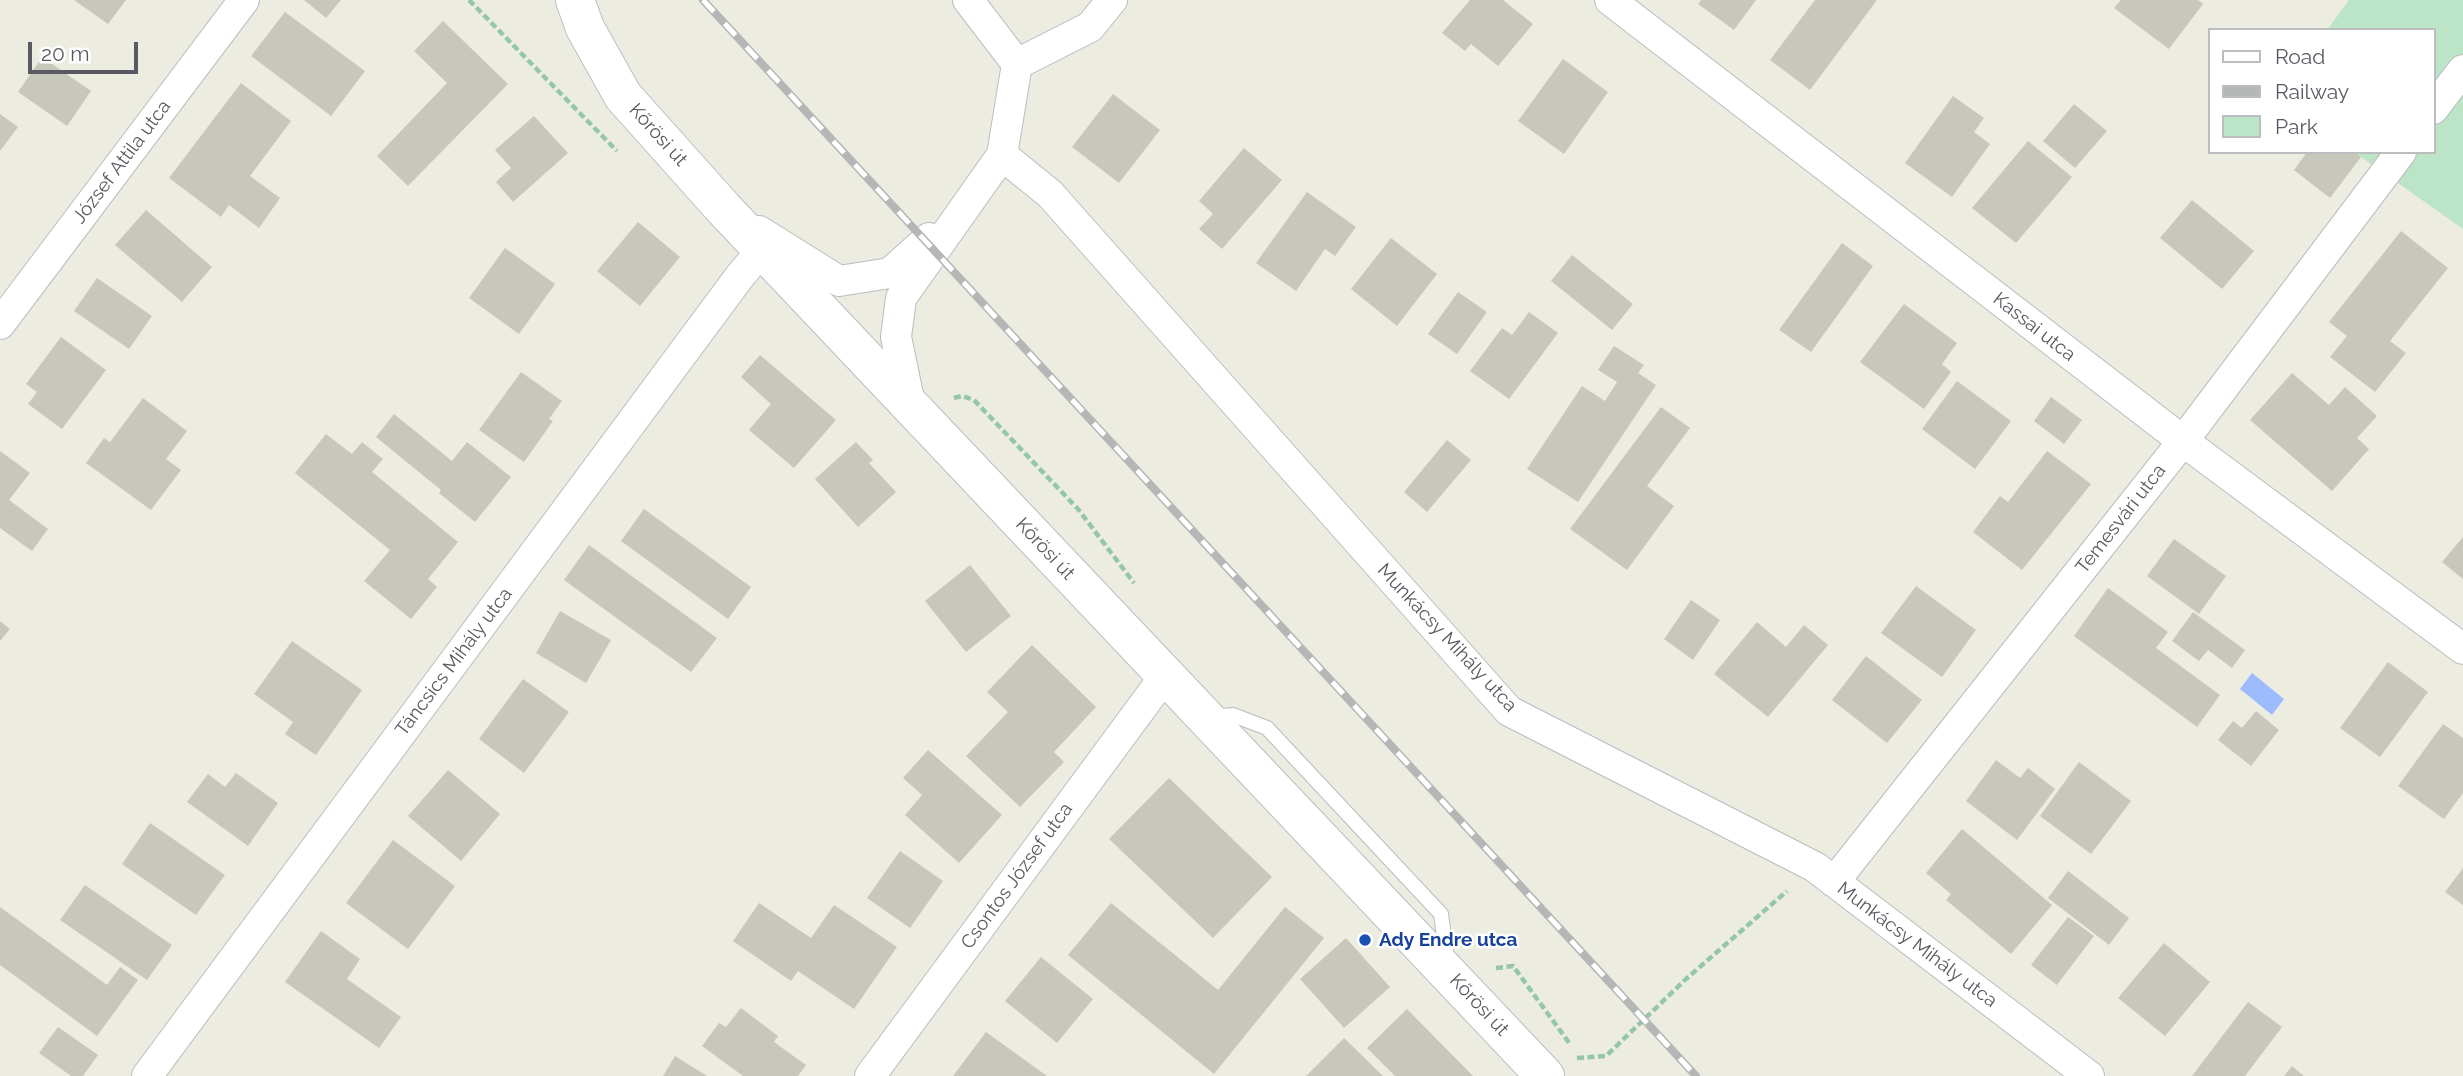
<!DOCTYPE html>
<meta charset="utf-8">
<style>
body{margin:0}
#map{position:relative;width:2463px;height:1076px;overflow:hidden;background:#ecece0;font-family:Raleway,sans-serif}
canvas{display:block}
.legend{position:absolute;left:2208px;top:28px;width:228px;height:126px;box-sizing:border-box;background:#fff;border:2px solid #bdbdc0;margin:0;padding:9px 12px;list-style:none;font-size:21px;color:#595a61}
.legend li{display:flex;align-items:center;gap:14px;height:35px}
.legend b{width:35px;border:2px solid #bdbdc0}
.scale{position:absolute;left:28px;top:42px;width:110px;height:32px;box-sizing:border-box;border:4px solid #595a61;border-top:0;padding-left:9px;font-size:21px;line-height:24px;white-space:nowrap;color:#595a61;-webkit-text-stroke:5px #fff;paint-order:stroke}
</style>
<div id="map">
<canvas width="2463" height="1076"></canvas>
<ul class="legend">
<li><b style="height:9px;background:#fff"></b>Road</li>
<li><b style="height:9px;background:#b5b6b6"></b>Railway</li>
<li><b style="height:19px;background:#bbe5c6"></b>Park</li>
</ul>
<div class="scale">20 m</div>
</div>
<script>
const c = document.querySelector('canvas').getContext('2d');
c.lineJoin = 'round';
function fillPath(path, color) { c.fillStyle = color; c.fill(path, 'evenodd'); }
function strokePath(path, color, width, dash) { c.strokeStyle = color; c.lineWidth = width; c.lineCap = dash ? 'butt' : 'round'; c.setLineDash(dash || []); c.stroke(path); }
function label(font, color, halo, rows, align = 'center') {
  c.font = font + ' Raleway,sans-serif'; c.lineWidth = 5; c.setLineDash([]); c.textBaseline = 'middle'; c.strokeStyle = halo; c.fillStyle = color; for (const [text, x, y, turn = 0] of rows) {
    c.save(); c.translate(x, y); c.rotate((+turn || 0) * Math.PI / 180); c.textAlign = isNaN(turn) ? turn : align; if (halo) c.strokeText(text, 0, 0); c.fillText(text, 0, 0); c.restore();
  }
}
fillPath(new Path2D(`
 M2349,0H2463V229L2354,152H2433V30H2327Z`), '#bbe5c6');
fillPath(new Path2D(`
 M2252,673L2284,699L2272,715L2240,689Z`), '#9dbcff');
fillPath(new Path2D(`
 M74,0H126L108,24Z
 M304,0H341L326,18Z
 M1470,0H1503L1533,24L1498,66L1471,44L1465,51L1442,33Z
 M1701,0H1756L1734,30L1698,4Z
 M1815,0H1877L1810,90L1770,60Z
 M2121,0H2198L2203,4L2169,49L2114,8Z
 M285,12L365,71L331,116L251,56Z
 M443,21L508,84L408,186L377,156L447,83L414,51Z
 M42,57L91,91L67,126L18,92Z
 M1563,59L1608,92L1564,154L1518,121Z
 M241,83L291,121L250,176L280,198L259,228L229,205L221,217L169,178Z
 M1113,94L1160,130L1119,183L1072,147Z
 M1953,96L1984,118L1974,132L1990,144L1952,197L1905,163Z
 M2074,104L2107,131L2075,168L2043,141Z
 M0,114L18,127L0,151Z
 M534,116L568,153L513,202L496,182L511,168L495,150Z
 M2028,141L2072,177L2016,243L1972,208Z
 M1244,148L1282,180L1222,249L1199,229L1213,214L1199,201Z
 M2307,152H2354L2361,157L2330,198L2294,170Z
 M1307,192L1356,227L1335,256L1325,249L1296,291L1256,263Z
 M2192,200L2254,251L2222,289L2160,238Z
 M146,210L212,267L182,302L115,245Z
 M638,222L680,257L640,306L597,271Z
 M2401,231L2448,268L2390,341L2406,353L2375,392L2330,357L2347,336L2329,322Z
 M1391,238L1437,274L1397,326L1351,289Z
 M1842,243L1873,266L1811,352L1779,330Z
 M505,248L555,284L519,334L469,298Z
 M1572,255L1633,304L1612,330L1551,281Z
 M97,278L152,316L129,349L74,311Z
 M1458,292L1487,312L1457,354L1428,334Z
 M1904,304L1957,343L1942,364L1951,372L1924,409L1860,362Z
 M1529,312L1558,333L1509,399L1470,371L1502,328L1512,335Z
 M61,337L106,370L62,429L28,404L37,392L26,384Z
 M1614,346L1644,365L1638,373L1656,385L1578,502L1527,469L1582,386L1605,401L1617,382L1598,370Z
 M760,355L836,420L794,468L749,430L771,404L741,377Z
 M521,372L562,401L549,419L553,421L524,462L479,430Z
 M2292,373L2329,405L2345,387L2377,416L2357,438L2369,449L2332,491L2250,420Z
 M1957,381L2011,421L1975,469L1922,429Z
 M2051,397L2082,420L2064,444L2034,421Z
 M143,398L187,431L166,459L181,470L151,510L86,463L104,438L110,442Z
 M1661,407L1690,428L1647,486L1674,506L1627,570L1570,529Z
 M394,414L452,461L467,442L511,477L475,522L439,493L441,490L376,437Z
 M326,434L352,454L362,442L383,459L372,472L458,542L428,579L437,587L411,619L364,581L390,550L295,473Z
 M1447,440L1471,460L1427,512L1404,492Z
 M856,442L873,460L869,463L896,492L858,527L815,479Z
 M0,451L30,473L9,500L48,529L32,551L0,528Z
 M2047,451L2091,484L2022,570L1973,532L2000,496L2008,502Z
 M644,509L751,587L728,619L621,541Z
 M2463,537V579L2442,562Z
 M2174,539L2226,576L2199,614L2147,576Z
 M589,545L717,638L691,672L564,580Z
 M970,565L1011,616L966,652L925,601Z
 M1916,586L1976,630L1942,677L1881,633Z
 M2108,588L2168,632L2156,648L2220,695L2197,727L2074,636Z
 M1691,600L1720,620L1693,660L1664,639Z
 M560,611L611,640L586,683L536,653Z
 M2193,612L2245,650L2232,668L2208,650L2199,661L2172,641Z
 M0,621L10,629L0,641Z
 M1757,622L1786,647L1804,625L1828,645L1768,717L1714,674Z
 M292,641L362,690L316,755L285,734L293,722L254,694Z
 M1032,645L1096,707L1054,752L1064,762L1020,807L966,756L1008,712L987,692Z
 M1866,656L1922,700L1887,743L1832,700Z
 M2388,662L2428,692L2380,757L2340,728Z
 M523,679L569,712L524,773L479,739Z
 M2256,711L2279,730L2251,766L2218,740L2233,721L2242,728Z
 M2443,724L2463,738V793L2444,819L2398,786Z
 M928,750L1002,815L959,863L905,815L922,795L903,778Z
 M1996,760L2020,778L2028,768L2055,789L2017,840L1966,801Z
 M2079,762L2131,801L2091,854L2040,816Z
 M448,770L500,814L461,861L408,816Z
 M236,773L278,803L248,846L187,802L208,774L225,787Z
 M1169,778L1272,877L1213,938L1109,839Z
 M150,823L225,875L196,915L122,864Z
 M1962,829L2052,905L2011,954L1946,900L1951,894L1926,873Z
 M393,840L455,886L408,949L346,903Z
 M900,851L943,881L910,928L867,898Z
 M2463,868V905L2445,892Z
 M2068,871L2129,918L2109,945L2048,898Z
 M85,885L172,945L147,980L60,920Z
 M759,903L811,938L834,905L897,947L854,1009L798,971L791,981L733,941Z
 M1111,903L1218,990L1285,907L1324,938L1214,1074L1068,955Z
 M0,907L107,985L120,967L138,980L97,1036L0,965Z
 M2068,917L2094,936L2057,985L2031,965Z
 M321,931L360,959L347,979L401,1017L379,1048L285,982Z
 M1346,938L1390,987L1344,1028L1300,979Z
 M2164,943L2210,982L2165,1036L2118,998Z
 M1041,957L1093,999L1057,1043L1005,1001Z
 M2248,1002L2282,1027L2245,1076H2192Z
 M741,1008L778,1036L774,1042L806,1065L798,1076H743L702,1046L719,1023L726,1027Z
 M1407,1009L1473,1076H1395L1367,1048Z
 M58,1027L98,1055L83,1076H71L39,1053Z
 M986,1032L1047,1076H953Z
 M1344,1038L1383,1076H1306Z
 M675,1056L707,1076H663Z
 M2292,1066L2304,1076H2284Z`), '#c7c7bc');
const lane = new Path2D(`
 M1212,717L1233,715L1267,728L1441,914L1447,959`);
const street = new Path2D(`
 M968,0L1017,64
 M1610,0L2183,441L2463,649
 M2433,109L2463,70
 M1002,155L1050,194L1509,711L1815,867L2089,1076
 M759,231L839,281L890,273L929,238
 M0,324L244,0
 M910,404L896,337L901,298L1002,155L1017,64L1090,27L1112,0
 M1834,882L2183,441L2401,152
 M147,1076L740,276L762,250
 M870,1076L1165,676`);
const secondary = new Path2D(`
 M575,0L585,28L623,96L724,209L1545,1076`);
strokePath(lane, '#bbbbc2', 16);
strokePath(street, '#bbbbc2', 32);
strokePath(secondary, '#bdbec6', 40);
strokePath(new Path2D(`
 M469,0L617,151
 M954,398L962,396L974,400L1078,509L1134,583
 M1496,968L1513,966L1570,1044
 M1577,1058L1606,1056L1686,979L1787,891`), '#94c6ae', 4.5, [7, 3.5]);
strokePath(lane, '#fff', 14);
strokePath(street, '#fff', 30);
strokePath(secondary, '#fff', 38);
const rail = new Path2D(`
 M703,0L1696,1076`);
strokePath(rail, '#b5b6b6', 8);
strokePath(rail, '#fff', 5, [16]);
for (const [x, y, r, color] of [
 [1365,940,7,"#1a4fb4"]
]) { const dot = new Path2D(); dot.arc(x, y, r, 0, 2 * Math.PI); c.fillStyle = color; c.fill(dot); strokePath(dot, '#fff', 2.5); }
label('19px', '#595a61', '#fff', [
 ["Kőrösi út",658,135,48],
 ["József Attila utca",122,162,-53],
 ["Kassai utca",2034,327,38],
 ["Temesvári utca",2121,519,-52],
 ["Kőrösi út",1045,549,47],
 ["Munkácsy Mihály utca",1447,638,47],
 ["Táncsics Mihály utca",454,662,-53],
 ["Csontos József utca",1017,876,-54],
 ["Munkácsy Mihály utca",1917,945,37],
 ["Kőrösi út",1479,1005,47]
]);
label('bold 19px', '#164399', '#fff', [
 ["Ady Endre utca",1379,940]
], 'left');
</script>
